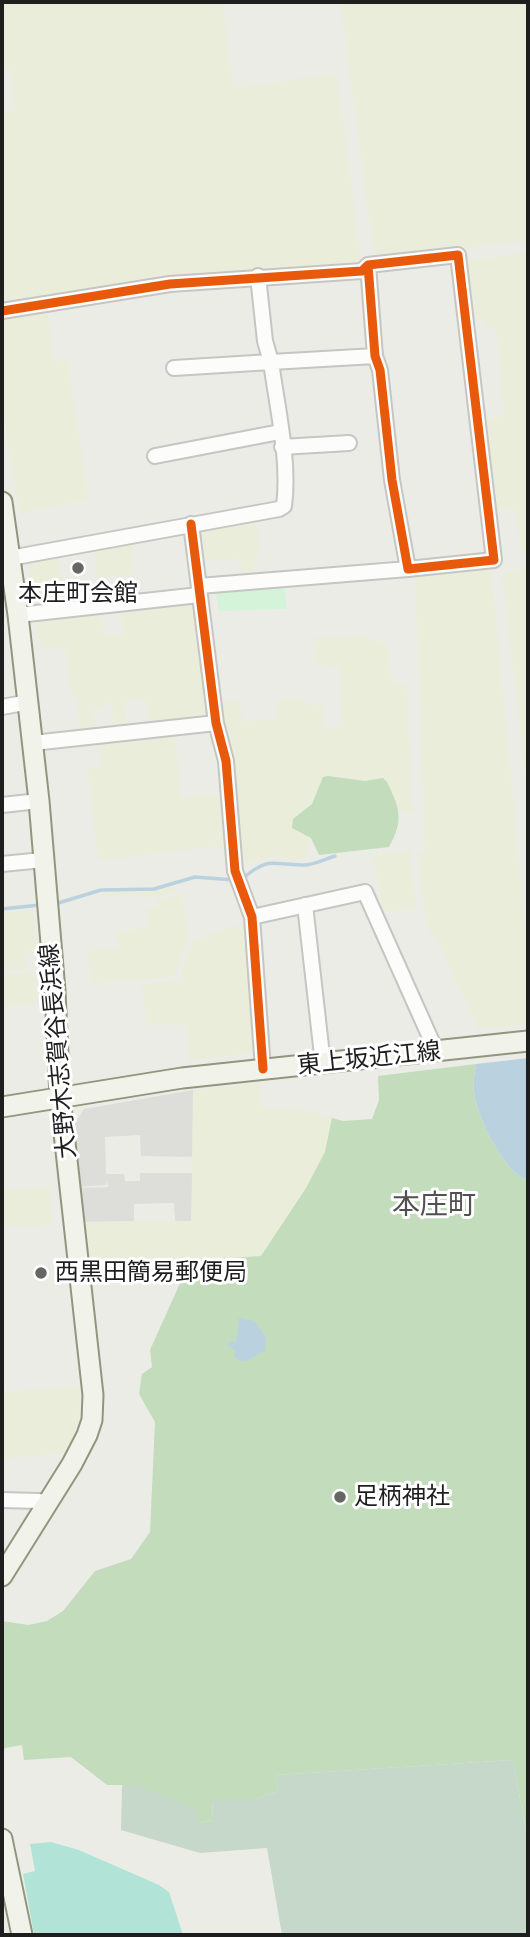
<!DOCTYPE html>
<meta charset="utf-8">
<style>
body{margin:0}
#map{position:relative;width:530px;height:1937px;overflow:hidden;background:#ecece7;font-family:Manrope,sans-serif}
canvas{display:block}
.frame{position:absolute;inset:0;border:4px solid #1e1e1e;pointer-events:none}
</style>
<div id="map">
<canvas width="530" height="1937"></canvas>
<div class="frame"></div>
</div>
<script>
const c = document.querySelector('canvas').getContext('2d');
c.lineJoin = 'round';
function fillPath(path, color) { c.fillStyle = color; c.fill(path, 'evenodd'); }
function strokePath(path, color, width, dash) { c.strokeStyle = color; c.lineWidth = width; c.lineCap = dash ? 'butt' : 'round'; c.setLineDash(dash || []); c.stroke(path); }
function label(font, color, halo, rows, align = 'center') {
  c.font = font + ' Manrope,"Noto Sans JP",sans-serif'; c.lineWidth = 6; c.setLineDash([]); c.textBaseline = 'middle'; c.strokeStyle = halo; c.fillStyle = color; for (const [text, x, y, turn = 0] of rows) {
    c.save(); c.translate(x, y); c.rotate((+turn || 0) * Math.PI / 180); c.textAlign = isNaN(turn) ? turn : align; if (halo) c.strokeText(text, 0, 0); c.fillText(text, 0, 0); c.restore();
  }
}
fillPath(new Path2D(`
 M2,2H222L234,89L337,73L361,260L356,264L166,278L2,302V113L15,110L9,67L2,68Z
 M340,2H528V241L382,257L374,253Z
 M528,253V552H522L515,508L493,510L483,420L504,416L496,328L484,329L482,319L472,320L464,261Z
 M47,309L53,361L68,360L88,499L19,514L2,404V316Z
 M256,516L260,554L255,555V577H242L240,559L200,561L197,532L202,526Z
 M131,539L135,574L97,578L94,546Z
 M58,553L65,604L34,608L28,558Z
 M484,567L492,574L528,955V1024L478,1029L439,944L426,926L417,853L425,851L415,577Z
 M528,568V799L502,574L504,571Z
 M191,602L198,610L211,719L149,728L146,699L125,701L127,730H118L114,724L111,702L104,704L105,709L92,711L95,732L80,735L77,697L72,696L65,648H40L36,619L101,611L104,636L123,635L121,609Z
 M364,636L388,645L392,682L407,685L412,812H400L387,782L383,779L365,781L328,776L312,804L293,819L299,833L311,838L305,859L294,860L273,856L241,865L219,702H239L243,721L277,720L278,699H301L308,705H324L321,729L343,726L339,666L314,665L313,638Z
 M174,731L181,797L221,794L228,845L98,861L88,768L101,766L98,740Z
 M410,850L417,910L382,911L377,875L371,856Z
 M167,887L175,888L174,893L149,897L132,895L100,896L101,893L124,889L150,891Z
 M181,893L189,937L175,976L91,984L87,952L118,947L117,932L147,927L146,910L157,907V898L172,897Z
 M28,910L34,916L37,950L25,952L27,970L2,971V913Z
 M249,921L257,1052L189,1061L186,1025H146L142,985L176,981L181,976L188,948L194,940Z
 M35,972L37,1004L2,1007V976Z
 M260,1083V1106L318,1112L326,1118H332L326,1152L306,1188L260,1257L190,1261H85L79,1222L191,1221L193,1090Z
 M49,1187L52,1225L2,1228V1189Z
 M79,1386L80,1405L77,1427L66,1453L2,1459V1392Z`), '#e9edda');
fillPath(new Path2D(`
 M328,776L365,781L383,778L387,782C400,809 404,820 389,847L319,855L311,838L292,828L293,819L312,804L323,777Z
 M476,1064C475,1073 472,1083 474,1092C476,1115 505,1175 528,1180V1842L513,1760L275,1775L279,1791L256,1799H212L213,1820L198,1823L136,1785H107L71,1757L24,1760L22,1745L5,1748L2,1754V1621L28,1625L47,1621L63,1611L95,1571L131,1559L150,1532L155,1422L139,1394L142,1374L152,1367L150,1350L190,1261L261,1256L306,1188L325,1152L332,1118L343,1121L372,1119L379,1100L378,1076Z`), '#c2dcbc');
fillPath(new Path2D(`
 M513,1760L528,1842V1935H282L267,1848L200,1853L121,1830L122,1785H136L195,1808L199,1823L213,1820L212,1799H256L279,1791L275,1775Z`), '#c5d8c9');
fillPath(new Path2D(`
 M284,585L287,609L219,611L216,591Z`), '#d4f3d9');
fillPath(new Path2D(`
 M51,1842L79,1850L159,1885L169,1892L183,1935H34L23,1874L35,1871L30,1844Z`), '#b1e4d6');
fillPath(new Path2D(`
 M193,1090L192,1157L141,1156L140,1135L105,1137L106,1174H124L125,1181H140V1173H192L191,1221H175L174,1203L134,1204V1221L79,1222L77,1188L108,1187L107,1180L106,1185L77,1187L71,1129L84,1109Z`), '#ddddda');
fillPath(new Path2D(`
 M528,1058V1180C505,1175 476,1115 474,1092C472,1083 475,1073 476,1064Z
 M241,1318L254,1321L266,1337L265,1351L246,1361H239L234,1356L236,1351L227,1345L231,1341L236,1342L239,1323L237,1320Z`), '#bad2e0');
strokePath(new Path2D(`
 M243,878C270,856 271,865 302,865C312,866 325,859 335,856
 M55,904L101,890L154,889L195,877L234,880
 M2,909L40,905`), '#bad2e0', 3.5);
const minor = new Path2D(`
 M2,311L170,284L362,271L368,265L458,255L494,560L408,569L392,480L380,370L375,356L368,265
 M174,368L271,362L265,341L258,276
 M282,447L349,443
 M155,456L280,432
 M191,524L216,723L226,761L235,871L252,917L263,1069
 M10,558L279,509L284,506C290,461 277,407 271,362L375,356
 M199,586L408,569
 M18,615L199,595
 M2,707L29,702
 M33,743L216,723
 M2,805L39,801
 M2,864L43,860
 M305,905L323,1064
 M252,917L365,892L437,1053
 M2,1500L39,1501L47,1503`);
const secondary = new Path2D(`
 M2,502L18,615L39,801L55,991L60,1097L93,1395L92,1420L87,1435L72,1464L2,1576
 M2,1107L182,1078L528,1041
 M2,1839L22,1935`);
strokePath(minor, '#c5c5c3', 18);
strokePath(secondary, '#91967e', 23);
strokePath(minor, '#fcfcfb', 14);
strokePath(secondary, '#f1f3ea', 19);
strokePath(new Path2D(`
 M2,311L170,284L362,271L368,265L458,255L494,560L408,569L392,480L380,370L375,356L368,265
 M191,524L216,723L226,761L235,871L252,917L263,1069`), '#e8590c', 9);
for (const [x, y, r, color] of [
 [78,568,7,"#666664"],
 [41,1273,7,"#666664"],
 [340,1497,7,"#666664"]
]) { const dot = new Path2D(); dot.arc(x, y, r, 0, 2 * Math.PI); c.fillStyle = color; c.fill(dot); strokePath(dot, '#fff', 2.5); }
label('24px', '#1e1e1e', '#fff', [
 ["本庄町会館",78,594,"center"],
 ["西黒田簡易郵便局",55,1273],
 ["足柄神社",354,1497]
], 'left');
label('24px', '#1e1e1e', '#fff', [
 ["大野木志賀谷長浜線",59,1051,-95],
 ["東上坂近江線",369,1059,-6]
]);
label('28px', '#515151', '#fff', [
 ["本庄町",434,1206]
]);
</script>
